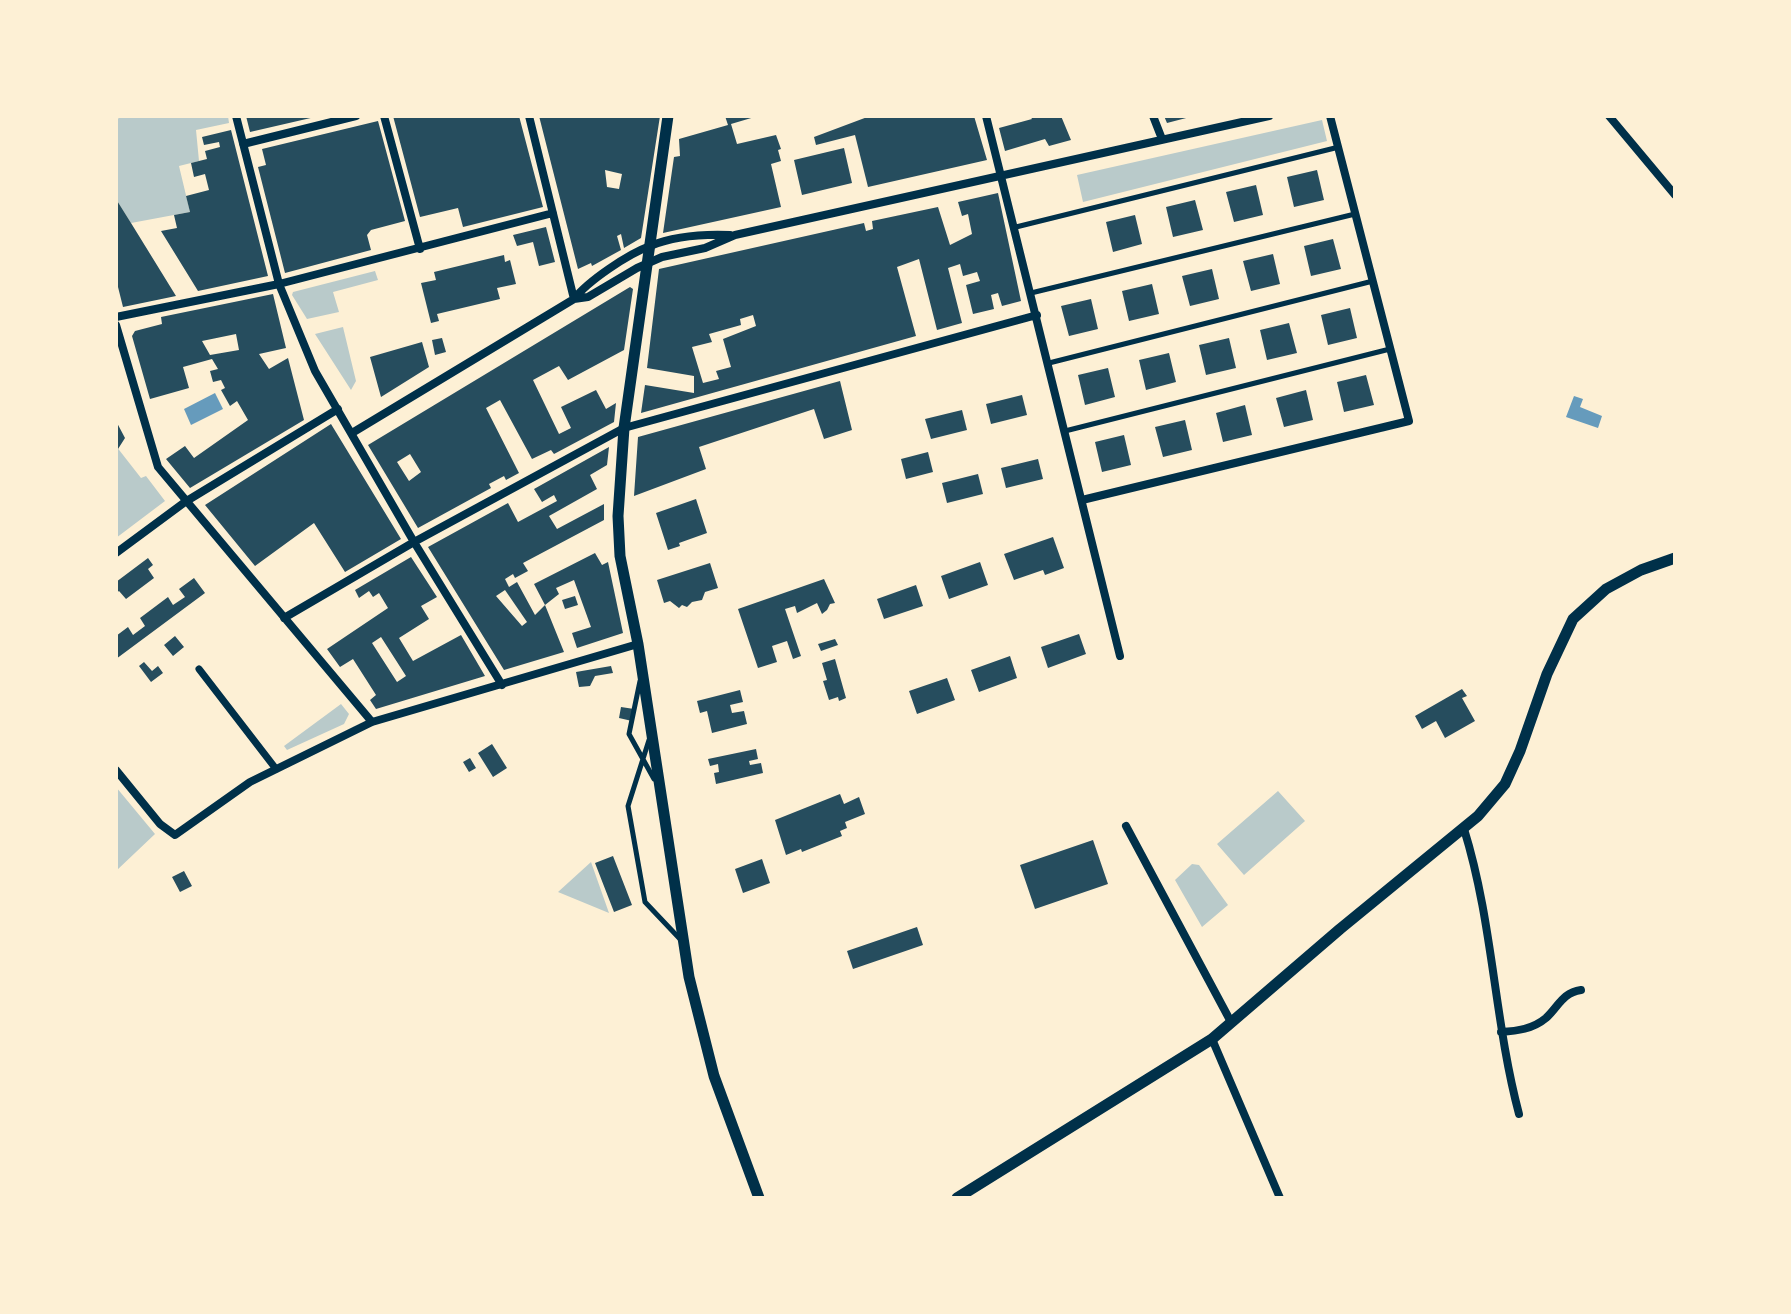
<!DOCTYPE html>
<style>
body{margin:0}
#map{position:relative;width:1791px;height:1314px;overflow:hidden;background:#fdf0d5;font-family:"PT Serif",serif}
canvas{display:block}
.frame{position:absolute;inset:0;border:118px solid #fdf0d5;pointer-events:none}
</style>
<div id="map">
<canvas width="1791" height="1314"></canvas>
<div class="frame"></div>
</div>
<script>
const c = document.querySelector('canvas').getContext('2d');
c.lineJoin = 'round';
function fillPath(path, color) { c.fillStyle = color; c.fill(path, 'evenodd'); }
function strokePath(path, color, width, dash) { c.strokeStyle = color; c.lineWidth = width; c.lineCap = dash ? 'butt' : 'round'; c.setLineDash(dash || []); c.stroke(path); }
fillPath(new Path2D(`
 M120,116H228L229,123L196,130L199,161L179,166L190,212L131,223L116,199V122Z
 M1322,120L1327,141L1083,202L1077,175Z
 M375,271L378,280L333,292L339,312L307,319L292,295L293,292Z
 M343,327L356,381L351,390L315,334Z
 M116,446L141,478L146,476L165,501L116,538Z
 M341,704L349,714L344,724L287,750L284,746Z
 M116,787L155,834L116,871Z
 M1278,791L1305,821L1244,875L1217,844Z
 M591,862L609,913L558,892Z
 M1192,864L1199,865L1228,905L1202,927L1175,880Z`), '#b9caca');
fillPath(new Path2D(`
 M215,393L223,409L191,425L184,409Z
 M1574,396L1583,399L1580,407L1602,416L1598,428L1566,417Z`), '#669bbc');
fillPath(new Path2D(`
 M246,116H315V117L250,132Z
 M393,116H519L543,207L463,227L458,208L420,217Z
 M539,116H660L641,238L624,248L621,234L617,236L621,250L592,266L591,263L578,269ZM605,170L622,174L619,189L607,187Z
 M725,116H758L731,124L737,144L776,135L781,149L778,150L781,161L771,164L781,207L663,233L674,157L680,156L679,139L728,125Z
 M870,116H974L987,160L868,187L855,135L816,145L814,137Z
 M1030,116H1061L1071,140L1049,146L1045,139L1005,151L999,128L1032,119Z
 M1164,116H1190V117L1167,123Z
 M378,121L405,221L371,230L367,235L371,250L285,273L258,167L266,165L262,149Z
 M231,130L268,276L198,291L161,231L177,228L174,215L190,212L186,196L209,190L205,174L194,177L191,163L207,159L205,151L220,147L219,142L204,145L202,137Z
 M844,148L852,183L802,195L794,160Z
 M1317,170L1324,200L1294,207L1287,177Z
 M1256,185L1263,215L1234,222L1226,192Z
 M998,193L1021,301L1002,306L998,293L991,295L994,309L973,314L966,285L980,281L977,272L963,276L960,264L948,268L962,323L937,330L919,259L897,267L916,336L641,413L645,385L694,393V376L647,368L659,269L864,223L866,231L873,229L872,221L938,207L950,245L972,234L968,214L962,216L958,202ZM753,315L756,326L723,339L731,367L716,371L719,379L703,383L692,347L712,342L709,334L741,325L740,319Z
 M116,199L131,223L176,296L123,307L116,279Z
 M1195,200L1203,230L1173,237L1166,207Z
 M1135,215L1142,244L1113,252L1106,222Z
 M546,227L555,262L539,266L533,242L517,246L513,235Z
 M1333,239L1341,269L1311,276L1304,246Z
 M1273,254L1280,284L1251,291L1243,261Z
 M504,255L505,262L510,260L516,284L497,288L500,299L437,314L439,321L431,323L421,283L436,280L434,272Z
 M1212,269L1219,299L1190,306L1182,276Z
 M1152,284L1159,314L1129,321L1122,291Z
 M630,287L633,289L624,350L568,380L559,366L533,380L559,434L571,428L561,407L596,390L606,409L616,403L614,422L554,454L551,450L532,459L500,400L486,408L519,473L506,480L504,476L489,484L491,488L418,528L368,445ZM410,454L421,472L409,481L397,462Z
 M273,294L286,348L259,354L269,369L288,358L304,420L190,488L166,459L185,446L194,458L248,420L237,401L230,406L221,390L225,388L221,380L213,382L210,371L218,369L212,359L183,367L189,388L150,399L132,336L135,331L162,324L161,317ZM236,334L239,350L210,355L202,341Z
 M1091,299L1098,329L1069,336L1061,306Z
 M1350,308L1357,338L1328,345L1321,315Z
 M1289,323L1297,353L1267,360L1260,330Z
 M442,338L446,352L435,355L432,340Z
 M1229,338L1236,368L1206,375L1199,345Z
 M422,342L429,367L381,397L370,357Z
 M1169,353L1176,382L1146,390L1139,360Z
 M1108,368L1115,397L1085,405L1078,375Z
 M1366,375L1374,405L1344,412L1337,382Z
 M840,381L852,430L824,439L814,409L699,447L706,469L634,496L638,437Z
 M1306,390L1313,420L1284,427L1276,398Z
 M1022,395L1027,415L991,424L986,404Z
 M1245,405L1252,435L1223,442L1216,413Z
 M962,410L967,430L931,439L925,419Z
 M1185,420L1192,450L1163,457L1155,427Z
 M116,421L125,438L118,449L116,446Z
 M331,424L401,539L345,572L314,523L255,566L205,505Z
 M1124,435L1131,465L1102,472L1095,442Z
 M609,447L607,465L590,475L597,489L549,516L557,529L604,504V520L523,563L528,571L515,578L513,574L505,579L509,587L517,582L535,615L545,605L534,584L595,553L602,565L608,562L623,633L577,648L572,633L591,627L574,580L556,588L559,594L545,605L564,652L504,670L428,547L508,503L518,522L557,501L554,495L542,502L534,489ZM505,590L527,622L522,626L496,596Z
 M928,452L933,472L906,479L901,459Z
 M1038,459L1043,479L1006,488L1001,468Z
 M978,474L983,494L947,503L942,483Z
 M696,499L707,533L679,543L680,546L668,550L656,513Z
 M1053,537L1064,568L1045,575L1043,570L1014,580L1004,554Z
 M411,557L437,597L421,606L429,619L399,638L413,661L461,635L485,676L376,709L370,700L376,695L353,659L340,667L327,649L388,608L379,593L373,597L369,591L359,598L355,590ZM381,637L406,676L397,682L372,643Z
 M148,558L153,565L148,569L154,578L126,599L119,591L116,593V582Z
 M980,562L988,585L949,599L941,576Z
 M710,563L718,588L705,592L702,600L692,602L687,607L682,605L679,608L670,601L664,603L657,580Z
 M194,578L205,593L116,659V636L128,627L133,635L145,626L140,618L168,597L173,605L185,597L179,589Z
 M824,579L835,603L830,604L827,610L822,614L817,603L797,613L795,606L785,609L801,656L793,659L787,641L772,646L777,662L758,668L738,609Z
 M916,585L923,606L884,619L877,599Z
 M575,596L578,605L565,609L562,600Z
 M1079,634L1086,654L1048,668L1041,647Z
 M175,636L184,647L173,656L164,645Z
 M835,639L838,645L821,651L818,644Z
 M1010,656L1017,678L979,692L971,670Z
 M835,659L846,698L839,701L838,697L829,700L823,681L827,680L822,663Z
 M144,662L152,671L158,666L163,673L151,682L139,666Z
 M611,666L613,673L595,676L590,686L579,687L576,672Z
 M947,678L955,700L917,714L909,691Z
 M1462,689L1467,696L1462,698L1475,721L1445,738L1436,721L1422,729L1415,716Z
 M740,690L743,702L730,705L732,713L744,711L747,724L712,733L707,711L700,713L697,701Z
 M621,707L634,709L632,721L619,718Z
 M492,744L507,768L493,777L478,753Z
 M756,749L758,759L749,761L750,765L761,763L763,773L716,784L714,773L719,772L718,764L710,766L708,759Z
 M470,758L476,768L469,772L463,762Z
 M840,794L844,804L859,797L865,814L845,822L847,828L840,831L842,836L802,852L801,849L786,855L775,820Z
 M1093,840L1108,884L1035,909L1020,865Z
 M613,856L632,905L614,912L595,863Z
 M762,859L770,883L743,893L735,869Z
 M184,871L192,886L180,892L172,877Z
 M917,927L923,945L853,969L847,951Z`), '#264d5e');
strokePath(new Path2D(`
 M1016,227L1339,147
 M1031,293L1355,214
 M1049,363L1373,281
 M1065,431L1390,349
 M640,681L629,734L654,779
 M649,740L628,806L645,902L680,939`), '#003049', 5);
strokePath(new Path2D(`
 M199,669L276,769`), '#003049', 7);
strokePath(new Path2D(`
 M236,116L279,284L315,371L414,542L502,685
 M384,116L420,249
 M529,116L574,299
 M986,116L1120,656
 M1153,116L1162,139
 M1609,116L1675,195
 M243,144L356,116
 M574,299L588,297L637,268L662,257L705,248L735,235L1269,116
 M116,317L279,284L553,213
 M116,325L158,467L372,722
 M352,433L574,299C588,281 628,254 650,246C674,236 705,234 730,235
 M1082,500L1409,421L1330,116
 M116,553L185,502L338,409
 M284,618L414,542L624,428L1037,315
 M116,770L160,824L175,835L250,782L372,722L638,644
 M1126,826L1231,1022
 M1464,829C1493,922 1494,1020 1519,1114
 M1501,1032C1517,1031 1533,1029 1546,1018C1559,1006 1562,993 1581,990
 M1212,1039L1280,1198`), '#003049', 8);
strokePath(new Path2D(`
 M668,116L624,428L618,516L620,556L638,644L689,977L714,1076L759,1198
 M957,1198L1212,1039L1340,929L1478,816L1505,784L1520,751L1547,674L1573,619L1606,589L1641,570L1675,558`), '#003049', 11);
</script>
